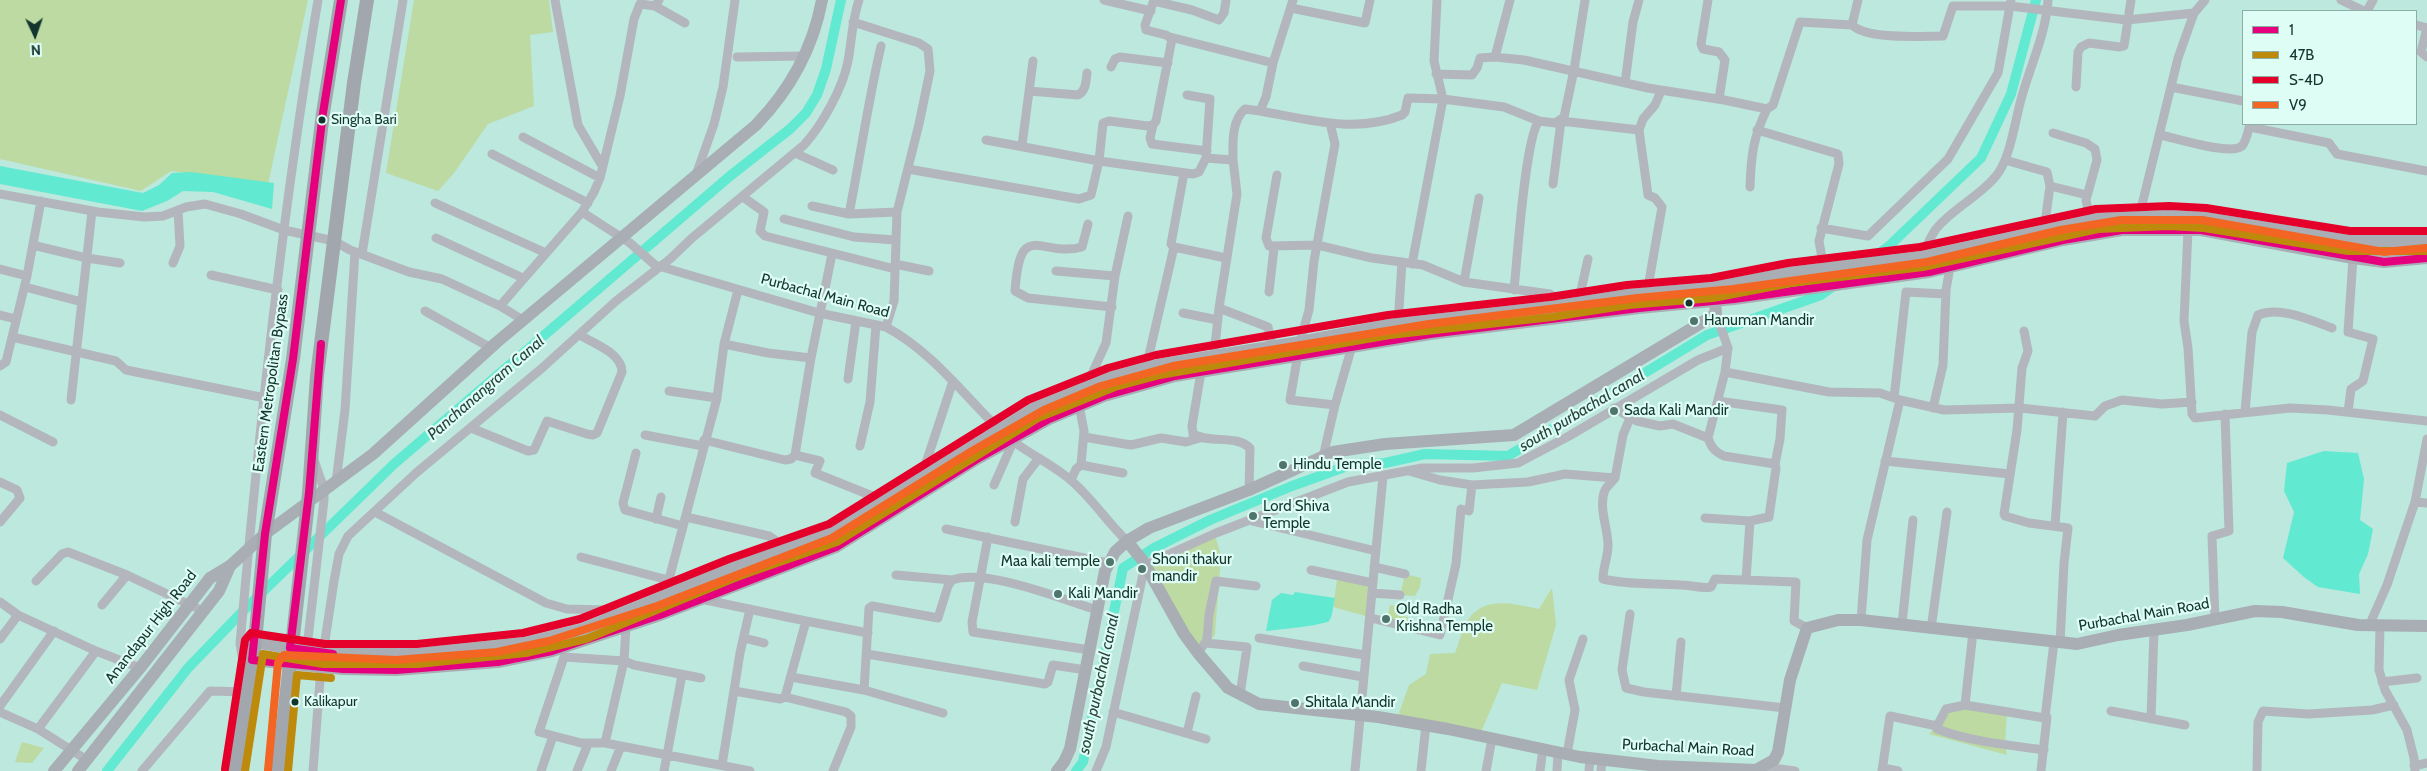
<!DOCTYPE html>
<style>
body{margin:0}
#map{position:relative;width:2427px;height:771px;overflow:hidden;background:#bce8de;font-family:Cabin,sans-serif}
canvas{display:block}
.legend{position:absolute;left:2242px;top:10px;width:175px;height:115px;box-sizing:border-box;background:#defdf5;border:1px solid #8dada5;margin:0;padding:6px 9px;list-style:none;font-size:15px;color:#13352e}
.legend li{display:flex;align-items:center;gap:10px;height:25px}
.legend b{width:25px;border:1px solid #8dada5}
.north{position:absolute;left:10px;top:10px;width:50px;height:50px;-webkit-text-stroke:4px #defdf5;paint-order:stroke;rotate:177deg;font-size:14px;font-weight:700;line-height:20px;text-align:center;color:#13352e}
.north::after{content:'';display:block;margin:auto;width:18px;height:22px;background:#13352e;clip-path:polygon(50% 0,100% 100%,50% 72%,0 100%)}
</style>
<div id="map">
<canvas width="2427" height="771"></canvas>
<ul class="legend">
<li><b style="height:6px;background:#e5007d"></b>1</li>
<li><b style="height:6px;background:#be8a0c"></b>47B</li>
<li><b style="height:6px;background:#e4002b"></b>S-4D</li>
<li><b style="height:6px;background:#f26522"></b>V9</li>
</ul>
<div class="north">N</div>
</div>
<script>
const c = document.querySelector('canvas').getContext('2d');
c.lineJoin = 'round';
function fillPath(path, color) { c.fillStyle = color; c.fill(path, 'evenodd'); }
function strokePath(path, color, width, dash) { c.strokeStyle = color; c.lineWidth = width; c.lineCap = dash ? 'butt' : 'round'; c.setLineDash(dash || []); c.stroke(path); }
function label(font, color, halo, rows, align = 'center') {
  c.font = font + ' Cabin,sans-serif'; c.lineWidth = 4.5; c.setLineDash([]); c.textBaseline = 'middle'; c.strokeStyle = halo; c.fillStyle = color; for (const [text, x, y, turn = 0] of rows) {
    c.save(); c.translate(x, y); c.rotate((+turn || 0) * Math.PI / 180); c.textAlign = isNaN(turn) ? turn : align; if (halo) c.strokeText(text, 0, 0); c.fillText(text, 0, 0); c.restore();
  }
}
fillPath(new Path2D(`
 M0,0H308L268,184L171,171L141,191L0,159Z
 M414,0H549L553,32L530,35L534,106L488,124L454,173L438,191L386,173Z
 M1214,531L1221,556L1215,634L1208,645L1200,651L1149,565Z
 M1405,574L1421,578L1420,587L1415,596L1400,595Z
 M1337,580L1371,585L1369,617L1333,607Z
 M1552,588L1556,625L1537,690L1502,683L1481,732L1398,716L1409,685L1426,674L1430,654L1455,653C1459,643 1462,629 1468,620C1484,595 1515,604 1539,609Z
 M1390,605L1398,606L1396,613L1409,618L1406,627L1387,622Z
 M1956,703L2007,712L2005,745L2007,755L1929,734Z
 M22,742L44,748L32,763L15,762Z`), '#bcdaa2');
fillPath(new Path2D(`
 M0,166L143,193L159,185L172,173L191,172L274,183L272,209L213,192L183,191L167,201L142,211L0,184Z
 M2324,451L2358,453L2364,479L2360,520L2373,529L2368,554L2359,574L2360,594L2318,587L2305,578L2283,558L2294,512L2284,491L2287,463Z
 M1295,592L1335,598C1333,604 1333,616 1329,621C1325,625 1276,630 1266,631L1272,600L1281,593L1293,595Z`), '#62e9d1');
strokePath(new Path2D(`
 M107,771L188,668L244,610L394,464L730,176L790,129L806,113L817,95L826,69L841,0
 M1076,771L1083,762L1123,568L1154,548L1210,520L1292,486L1353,464L1385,463L1425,454L1508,456L1707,335L1821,295L1889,246L1981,158L2011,94L2036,0`), '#62e9d1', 10);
strokePath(new Path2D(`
 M555,0L578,125L601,164
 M1104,0L1151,11
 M1437,0L1434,61L1443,99L1504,107L1539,121
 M1708,0L1701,44L1703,49L1719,52L1725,60L1719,99
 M2341,0L2364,11
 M1154,1L1192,10L1219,20L1224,13L1226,0
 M655,6L685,23
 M1291,8L1365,23L1370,0
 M2367,11L2373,0
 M853,22L919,43L928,49L930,71L919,124L897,212L894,301L886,327
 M1852,25C1868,40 1921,36 1943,36L1953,6H2010L2127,20L2194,13L2205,0
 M2416,25L2427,28L2421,52L2427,57
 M1170,37L1273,63
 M737,57L804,56
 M1495,57L1510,0
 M1111,67L1115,59L1120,57L1168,63
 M1436,74L1472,75L1477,68L1480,58L1495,57L1524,60L1648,88L1724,100L1767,109L1773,105L1800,22L1852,25L1858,0
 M1625,83L1633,22L1639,0
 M2076,87L2078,52L2081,47L2089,43L2120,47L2124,46L2131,0
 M2171,87L2243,101
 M1029,91L1078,95C1086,91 1086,81 1087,73
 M1187,95L1210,99L1206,158
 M1260,111C1306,119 1356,134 1402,115L1405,112L1408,98L1443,99L1412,264
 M1153,125L1150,138L1152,144L1207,151
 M2250,127L2329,143L2337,154L2427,171
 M1757,130L1838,154L1839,164L1819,241L1824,269
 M2053,133L2086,143L2095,149L2097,160L2086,200L2093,233
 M2160,135C2176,138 2230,156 2242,146C2247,140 2248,131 2250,124
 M523,137L600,178
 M986,140L1099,161L1193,174L1199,172L1206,158L1233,160L1237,194L1219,308L1214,355
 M1022,145L1033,61
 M795,153L833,170
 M492,154L588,203
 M1233,160C1233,144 1231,121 1245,109L1260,111L1266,97L1273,63L1293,0
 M2005,160L2047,172L2050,186L2044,230
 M908,169L1079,199L1091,195L1099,161L1103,123L1109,121L1148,126L1153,125L1156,121L1172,39L1166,35L1146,30L1145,25L1154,0
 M1184,173L1171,244L1174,247L1226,258
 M696,175L714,124L723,87L735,0
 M1277,175L1266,238L1269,246L1318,245L1372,258L1423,265L1464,282L1550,294L1564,306
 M1553,184L1561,121L1639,130
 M2050,186L2087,195
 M1750,187C1751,157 1753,137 1767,109
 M0,194L98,212L144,217L163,216L186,207L205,204L241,214L284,230L334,241L350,250L409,272L442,279L500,306L523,320
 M743,197L764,212L760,231L765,236L895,269
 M435,203L546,253
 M812,206L849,214L897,212
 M582,212L630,243L655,265L819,313L886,327C933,352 966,398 1004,434C1023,451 1047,461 1067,477C1090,495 1106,521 1127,541
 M849,214C860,158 868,102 881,46
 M2139,217L2178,58L2194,13
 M784,219L854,237L895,240
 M1088,224L1082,247C1040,258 1020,217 1015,291L1028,298L1112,307
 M1821,228L1868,236L1948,159L1998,73L2011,0
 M2188,230L2184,321L2188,348L2192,414L2195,418L2290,408L2328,410L2427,421
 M436,238L523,278
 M33,245L87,258L120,263
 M362,254L403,0
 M1922,257C1926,248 1930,237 1936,229C1953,208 1979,197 1996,176C2011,158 2015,119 2022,96C2031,64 2046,33 2048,0
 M173,263L180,246L178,210
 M895,264L929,271
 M0,269L27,276
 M1056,271L1115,276
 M211,275L278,290
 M1464,282L1479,198
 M25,287L82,302
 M1514,290C1517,262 1525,137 1539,121L1555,123L1564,117L1574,70L1585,0
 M1269,292L1274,248
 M1647,293L1662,207L1655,198L1648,195L1639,130L1643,119L1655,105L1661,91
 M1578,304L1588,259
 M500,306L582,212L594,192L600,178L620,96L634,19L640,4L655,6L659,0
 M1219,308L1268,327L1272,346
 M425,311L491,348
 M1183,313L1218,320
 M0,315L16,319
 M1398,324L1402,262
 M2024,331L2028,351L2022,368L2017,430L2004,514L2005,516L2029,523L2068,528L2064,563L2060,643
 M12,337L116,361L126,370L265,398
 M724,344L768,353L811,358
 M1728,348L1725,372L1708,438C1711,447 1715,452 1724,456L1775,464L1776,468L1769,517L1750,521L1746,580
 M0,366L6,362L27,276L41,201
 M1146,368L1174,247
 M1201,372L1192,426L1193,434C1210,444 1235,434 1250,448L1249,490
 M1725,372L1829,392L1880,393L1900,400L1867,540L1861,620
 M848,379L856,321
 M669,391L717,398
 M1894,398L1906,292L1946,294
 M71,400L92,211
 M1900,400L1944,410L2020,408L2095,416L2105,406L2122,400L2162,404L2192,402
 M1091,401L1086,387L1106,343L1115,276L1128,216
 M1718,401L1782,410L1780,439L1775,464
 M1079,405L1084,431L1081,465
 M1335,405L1352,346
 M1614,408L1637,421L1660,426L1673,424L1708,438
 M1933,408L1943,365L1946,290L1950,267
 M2245,412L2252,332L2258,315C2280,306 2310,320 2332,328
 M2348,412L2351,389L2363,381L2373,339L2348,332L2353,258
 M0,415L53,442
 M471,428L528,451L534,450L547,421L587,434L593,435L597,433L622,372C622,353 594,344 580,335
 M645,435L703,446
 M1084,437L1131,445L1161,438L1186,442L1200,438
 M704,440L785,460L791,459L795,455L811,358L832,254
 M860,446L870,402L876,325
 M636,453L623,503L625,510L683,526
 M795,455L820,461L815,473L885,501
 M1323,457L1335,405L1290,400L1300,342L1309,310L1314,261L1335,144L1330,123
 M1885,461L2010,474
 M1409,471L1440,480L1472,485
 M921,478L953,381
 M1615,478C1612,482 1607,486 1605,490C1598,506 1608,529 1608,545C1608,558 1603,566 1603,579C1628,585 1655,583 1681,585C1691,585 1702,589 1711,587L1715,579L1796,582L1794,621L1807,628
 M1071,480L1076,469L1081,465L1123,473
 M0,482L17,490L20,498L0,522
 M336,482L345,410L355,252
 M994,485L1013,442
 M2415,502L2427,503
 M375,512L546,603L567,609L605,610L621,614L626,627L624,661L605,743
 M686,517L769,536L775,540L780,553
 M1705,518L1750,521
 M656,519L661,497
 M1252,521L1376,551
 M1015,522L1023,479L1039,458
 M2055,526L2063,412
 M946,529L1108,563
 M988,537L972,622L973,632L1090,650
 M581,557L668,580
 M1374,567L1405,574
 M1311,570L1373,583
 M896,575L952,580
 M36,581L62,554L68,552L127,575
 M1372,593L1400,595
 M664,598L717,398L724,344L738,290
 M701,599L806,621
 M0,602L18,615L96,651L140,668
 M102,605L127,575L203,611
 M1630,614L1622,670L1626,688L1644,692L1785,708
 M1371,618L1440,635L1456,564L1461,509L1469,511L1472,485L1528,482L1565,474L1615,478L1623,435L1630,418
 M2215,619L2212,536L2229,531L2225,414
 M1902,624L1913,520
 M2380,625L2379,670L2385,690L2407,730L2414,758L2415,771
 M2369,626L2387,585L2415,502L2427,439
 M1931,629L1947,512
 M744,638L764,643
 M1259,638L1365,655
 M0,639L18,615
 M1206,643L1247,647L1240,695
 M1198,653L1207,640L1209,615L1216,581L1256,586
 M867,654L1045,684L1048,682L1053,665L1086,670
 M305,665L324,500V489L314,460
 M1303,666L1363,677
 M791,677L864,690
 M701,678L634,665L624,661L564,657L539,732L581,743H605L750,771
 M246,679L240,644C259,429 282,213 318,0
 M2382,682L2417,678
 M734,691L780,699L785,697L806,621L868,633
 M1676,696L1681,642
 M785,697L846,712L851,716V727L833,771
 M1965,705L1973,632
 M0,706L54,631
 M2111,711L2185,725
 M0,712L38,729L87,760
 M1113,712L1206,739
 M943,713L864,690L869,608L872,606L938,618L948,586L952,580C987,568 1061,599 1097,610
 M2151,719L2154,630
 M1937,726V729C1972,742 2008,745 2044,750
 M38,729L96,651
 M1187,733L1196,696
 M1567,754L1575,710L1569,680L1583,639
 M722,765L740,653L750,609
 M2414,766L2427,763
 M1765,767L1795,771
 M1883,768L1898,771
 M142,771L210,691L247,692
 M313,771L321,667L334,581L339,554L348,536L416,473L541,369L616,301L670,259L692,238L804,145C822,125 843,88 848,61C852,40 852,20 859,0
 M541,771L553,736
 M577,771L588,744
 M611,771L621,746
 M664,771L682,675
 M1096,771L1106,747L1145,565L1216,533L1348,482L1422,468H1473L1518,463L1569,436L1698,360L1728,348L1716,314
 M1355,771L1383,476
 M1421,771L1426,725
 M1486,771L1492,739
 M1540,771L1543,748
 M1557,771L1558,752
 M1589,771L1590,758
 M1601,771L1602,759
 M1882,771L1890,716L1937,726L1946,709L1965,705L2045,718L2054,642
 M2041,771L2047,717
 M2257,771L2258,722L2263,711L2309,714L2372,710L2394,705`), '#b3b7bd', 9);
strokePath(new Path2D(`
 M1127,541L1143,561L1184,634L1198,653L1228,688L1259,704L1378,717L1448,729L1580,757L1658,766L1756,770L1774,760L1778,752L1790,680L1807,628L1838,620H1861L2077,644L2118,635L2187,625L2255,611L2282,612L2358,625L2427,626
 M255,642L324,654H418L525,643L583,629L733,568L833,533L1033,409L1112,377L1158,365L1300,342L1389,325L1551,307L1628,295L1712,288L1789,273L1922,257L2097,219L2169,216L2205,218L2349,241H2427
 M252,660L343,669L396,670L498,662L552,651L660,615L836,547L977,459L1049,419L1104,396L1175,376L1430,334L1639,308L1734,299L1929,272L2063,240L2122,230H2201L2353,258L2384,262L2427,258
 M54,771L140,668L210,578L230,566L265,534L373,454L497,342L756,125C790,90 813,48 822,0
 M78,771L219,591L230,566
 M1057,771L1064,762L1070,749L1105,571L1115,552L1127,541L1149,528L1249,490L1333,452L1385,444L1514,435L1716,314L1715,301`), '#a9adb4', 12);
strokePath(new Path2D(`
 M235,771L254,653L265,534L293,359L323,113L341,0
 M278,771L309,493L317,376L354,83L367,0`), '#a2a7ae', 14);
strokePath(new Path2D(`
 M341,0L323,113L293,359L265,534L252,660L343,669L396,670L498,662L552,651L660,615L836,547L977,459L1049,419L1104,396L1175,376L1430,334L1639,308L1734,299L1929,272L2063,240L2122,230H2201L2384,262L2427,258
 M321,344L309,493L290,648L333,654`), '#e5007d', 8);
strokePath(new Path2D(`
 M245,771L263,654L323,664H418L526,653L586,639L737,577L837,542L1038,418L1115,387L1160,375L1390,335L1552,317L1629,305L1713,298L1791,283L1923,267L2098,229L2169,226L2204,228L2348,251H2427
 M288,771L297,675L331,678`), '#be8a0c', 8);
strokePath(new Path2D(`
 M225,769L245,640L251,633L325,644H417L523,633L580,619L729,559L829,524L1028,400L1108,368L1156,355L1388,315L1550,297L1627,285L1711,278L1788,263L1920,247L2096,209L2169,206L2206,208L2350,231H2427`), '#e4002b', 8);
strokePath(new Path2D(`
 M268,770L278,663L284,655L396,660L497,652L549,641L657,606L832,538L972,451L1044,410L1101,386L1173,366L1429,324L1638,298L1733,289L1927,262L2061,230L2121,220H2202L2384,252L2426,248`), '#f26522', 8);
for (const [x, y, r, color] of [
 [322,120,4.5,"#13352e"],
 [1689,303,4.5,"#13352e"],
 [1694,321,5,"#4e746c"],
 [1614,411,5,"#4e746c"],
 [1283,465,5,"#4e746c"],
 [1253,516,5,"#4e746c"],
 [1110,562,5,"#4e746c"],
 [1142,569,5,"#4e746c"],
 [1058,594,5,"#4e746c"],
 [1386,619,5,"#4e746c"],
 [295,702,4.5,"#13352e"],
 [1295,703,5,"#4e746c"]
]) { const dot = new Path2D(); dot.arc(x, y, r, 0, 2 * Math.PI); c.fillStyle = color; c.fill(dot); strokePath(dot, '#defdf5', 2); }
label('14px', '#13352e', '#defdf5', [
 ["Singha Bari",331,120],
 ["Kalikapur",304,702]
], 'left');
label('15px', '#13352e', '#defdf5', [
 ["Purbachal Main Road",825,296,15],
 ["Eastern Metropolitan Bypass",271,383,-82],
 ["Purbachal Main Road",2144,615,-10],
 ["Anandapur High Road",151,627,-52],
 ["Purbachal Main Road",1688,748,3]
]);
label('15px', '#13352e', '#defdf5', [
 ["Hanuman Mandir",1704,321],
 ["Sada Kali Mandir",1624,411],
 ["Hindu Temple",1293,465],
 ["Lord Shiva",1263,507],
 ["Temple",1263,524],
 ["Shoni thakur",1152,560],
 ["mandir",1152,577],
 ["Maa kali temple",1100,562,"right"],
 ["Kali Mandir",1068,594],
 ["Old Radha",1396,610],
 ["Krishna Temple",1396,627],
 ["Shitala Mandir",1305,703]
], 'left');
label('italic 16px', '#29433d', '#defdf5', [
 ["Panchanangram Canal",486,388,-41],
 ["south purbachal canal",1582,411,-31],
 ["south purbachal canal",1099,684,-78]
]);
</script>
